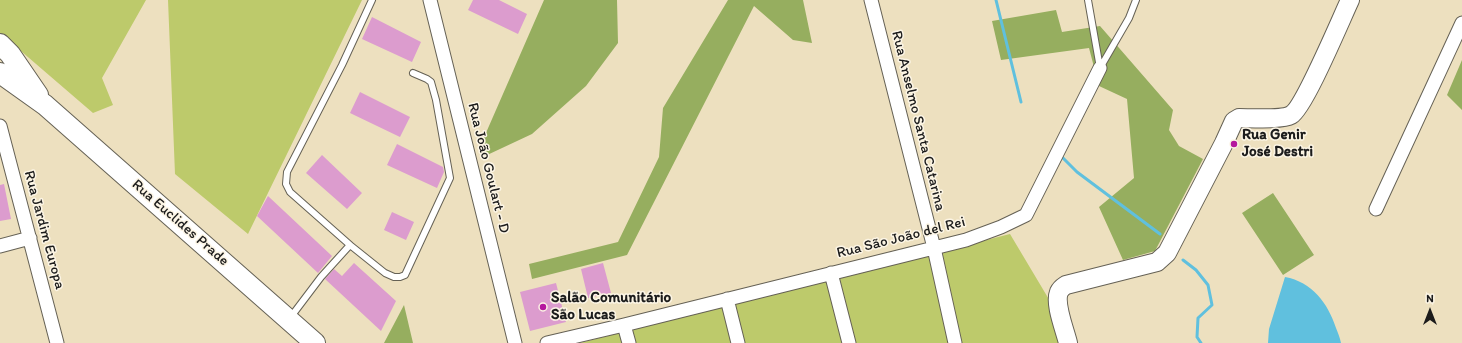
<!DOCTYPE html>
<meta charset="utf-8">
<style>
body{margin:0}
#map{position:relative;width:1462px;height:343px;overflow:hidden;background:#ede0bf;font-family:Itim,sans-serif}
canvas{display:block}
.north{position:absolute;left:1410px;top:291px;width:40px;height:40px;-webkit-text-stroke:3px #fcf5e5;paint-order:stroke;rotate:0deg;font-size:11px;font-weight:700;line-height:16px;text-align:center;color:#1c1c1c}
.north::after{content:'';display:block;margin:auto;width:14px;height:18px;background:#1c1c1c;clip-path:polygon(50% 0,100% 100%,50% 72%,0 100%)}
</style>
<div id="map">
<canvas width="1462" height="343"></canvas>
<div class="north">N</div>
</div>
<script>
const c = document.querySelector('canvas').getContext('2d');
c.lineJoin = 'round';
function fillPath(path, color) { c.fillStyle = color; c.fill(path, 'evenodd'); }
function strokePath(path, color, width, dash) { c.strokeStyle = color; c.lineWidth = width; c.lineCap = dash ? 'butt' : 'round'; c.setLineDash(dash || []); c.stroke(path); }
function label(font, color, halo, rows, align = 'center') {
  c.font = font + ' Itim,sans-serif'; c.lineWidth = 3; c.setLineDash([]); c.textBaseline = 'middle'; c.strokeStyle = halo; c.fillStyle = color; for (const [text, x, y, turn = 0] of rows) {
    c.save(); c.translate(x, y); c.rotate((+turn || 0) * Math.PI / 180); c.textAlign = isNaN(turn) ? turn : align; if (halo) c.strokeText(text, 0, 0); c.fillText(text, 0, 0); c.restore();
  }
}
fillPath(new Path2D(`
 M0,0H146L102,78L113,105L93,113L0,33Z
 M168,0H362L248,234L175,174Z
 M1010,234L1075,343H580Z`), '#bdca6b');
fillPath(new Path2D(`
 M544,0H617L618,43L586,86L532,134L485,156L482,142Z
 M728,0H803L812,43L793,40L754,6L627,255L532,279L529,264L618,242L659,157L663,108Z
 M1056,10L1062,32L1100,26L1173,110L1169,130L1179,146L1203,159L1155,251L1123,260L1099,207L1134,178L1127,99L1099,86L1089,48L1001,60L992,21Z
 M1462,60V110L1447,95Z
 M1273,193L1314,255L1283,275L1242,213Z
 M404,305L413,343H384Z`), '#96ae5f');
fillPath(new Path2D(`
 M1285,277C1312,282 1328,303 1336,328C1338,333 1340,338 1341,343H1268L1269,329Z`), '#60c0de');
strokePath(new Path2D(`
 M996,0L1021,102
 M1062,157L1077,172L1160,234
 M1183,260L1196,270L1208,285L1212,305L1198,318L1197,337L1201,343`), '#60c0de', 3);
fillPath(new Path2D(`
 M473,0H499L527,14L518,34L468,10Z
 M372,17L421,42L412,62L362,39Z
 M360,92L410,117L400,137L350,113Z
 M397,144L443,167L444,172L437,188L387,165Z
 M322,155L362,193L347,209L306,173Z
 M4,184L11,219L0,221V185Z
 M268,196L332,256L318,273L257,216Z
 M392,212L414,222L406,240L384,230Z
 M354,263L396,301L381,331L325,279L334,269L342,276Z
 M603,263L611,293L588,298L581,269Z
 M556,283L566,322L530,331L520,292Z`), '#dc9cce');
const lane = new Path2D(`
 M372,0L342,65L287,172L286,184L290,192L350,245L385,273L394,277H400L405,275L450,178L436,100L431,82L427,79L413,73
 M1088,0L1100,68
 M1100,68L1129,18L1136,0
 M290,318L321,277L350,245`);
const street = new Path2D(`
 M430,0L515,343
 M871,0L934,248L955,343
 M0,126L57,343
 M1376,209L1462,23
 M0,246L30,238
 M831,273L849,343
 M727,299L738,343
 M624,325L629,343
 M547,343L624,325L966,240L1001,227L1026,215L1100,68`);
const secondary = new Path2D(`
 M1068,343C1065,330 1054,304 1059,292C1061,288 1063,287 1066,285L1157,262L1167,253L1224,143L1234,121L1239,118C1250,118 1282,120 1291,115C1304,108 1341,19 1350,0`);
const primary = new Path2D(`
 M0,44L10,54L38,95
 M0,73L45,105L315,343`);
strokePath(lane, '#656155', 8);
strokePath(street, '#656155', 15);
strokePath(secondary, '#656155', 20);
strokePath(primary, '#656155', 22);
strokePath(lane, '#fff', 6);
strokePath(street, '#fff', 13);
strokePath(secondary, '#fff', 18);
strokePath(primary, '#fff', 20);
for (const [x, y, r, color] of [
 [1234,144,4,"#b5179e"],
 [543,307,4,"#b5179e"]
]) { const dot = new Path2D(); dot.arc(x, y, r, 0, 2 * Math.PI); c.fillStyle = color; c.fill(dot); strokePath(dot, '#fcf5e5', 1.5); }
label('15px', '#1c1c1c', '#fcf5e5', [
 ["Rua Anselmo Santa Catarina",918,121,76],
 ["Rua João Goulart - D",488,168,76],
 ["Rua Euclides Prade",180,223,41],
 ["Rua Jardim Europa",44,230,75],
 ["Rua São João del Rei",901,238,-14]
]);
label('bold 15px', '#1c1c1c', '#fcf5e5', [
 ["Rua Genir",1242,135],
 ["José Destri",1242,152],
 ["Salão Comunitário",551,298],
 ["São Lucas",551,315]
], 'left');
</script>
